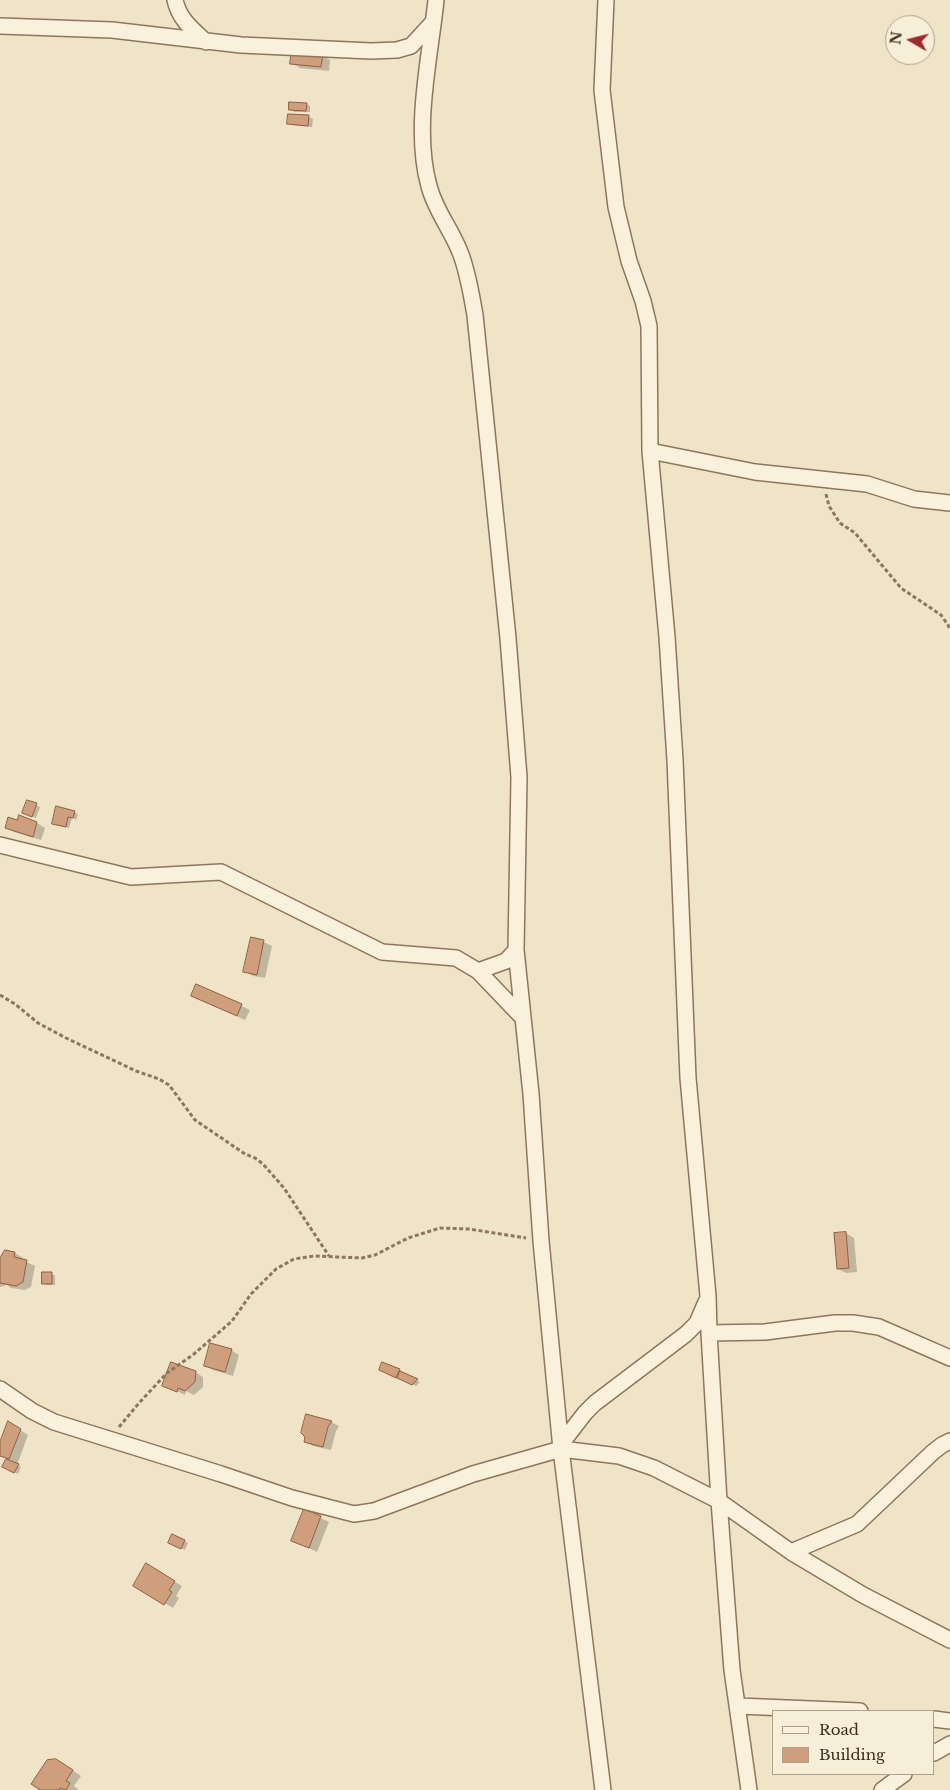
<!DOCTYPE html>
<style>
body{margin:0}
#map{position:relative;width:950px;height:1790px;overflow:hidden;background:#f0e4c8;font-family:"Libre Baskerville",serif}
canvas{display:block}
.legend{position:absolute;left:772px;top:1710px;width:162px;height:65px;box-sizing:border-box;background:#f7eed8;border:1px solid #ada18e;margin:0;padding:6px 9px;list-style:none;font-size:15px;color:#3d2e20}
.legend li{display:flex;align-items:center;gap:10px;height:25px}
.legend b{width:25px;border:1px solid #ada18e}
.north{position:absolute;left:885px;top:15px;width:50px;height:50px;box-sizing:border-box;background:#f7eed8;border:1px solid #ada18e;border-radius:50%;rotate:278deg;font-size:14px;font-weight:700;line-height:20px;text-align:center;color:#3d2e20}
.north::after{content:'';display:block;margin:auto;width:18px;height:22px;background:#9e2a2b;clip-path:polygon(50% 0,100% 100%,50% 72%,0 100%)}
</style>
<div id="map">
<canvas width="950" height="1790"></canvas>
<ul class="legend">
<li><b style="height:6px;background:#faf1dc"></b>Road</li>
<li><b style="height:14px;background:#cf9f7d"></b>Building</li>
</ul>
<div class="north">N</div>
</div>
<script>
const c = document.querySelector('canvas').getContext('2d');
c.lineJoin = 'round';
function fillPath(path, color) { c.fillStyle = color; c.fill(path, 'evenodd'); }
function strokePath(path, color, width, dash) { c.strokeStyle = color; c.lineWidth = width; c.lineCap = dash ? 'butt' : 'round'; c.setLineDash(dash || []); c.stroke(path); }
fillPath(new Path2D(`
 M322,55L330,60L329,71L300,68L292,63Z
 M306,104L310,106V112H294L290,109Z
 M289,115L309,117L313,119L312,127L292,125L288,123Z
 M36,805L40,807L36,818L27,815Z
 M74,812L78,814L76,820L72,818L69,828L57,825Z
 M37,823L45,828L41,840L14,832L6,827Z
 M252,939L264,942L272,946L265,978L253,976L245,971Z
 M197,985L250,1010L245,1020L201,1000Z
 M846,1233L854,1238L857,1272L846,1273L838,1269Z
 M15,1253L23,1258L22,1260L35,1266L31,1287L25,1290L11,1288L7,1285L0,1287V1259Z
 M52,1274L55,1276V1285H47L43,1283Z
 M231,1350L239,1355L233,1376L213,1370L205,1365Z
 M383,1364L420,1382L416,1386L384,1372Z
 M195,1372L203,1377V1387L194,1395L186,1391L185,1395L164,1385Z
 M331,1422L339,1426L336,1431L331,1450L313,1446L305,1442Z
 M9,1423L28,1435L17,1465L21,1467L18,1474L4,1467L8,1459L0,1455V1445Z
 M304,1510L329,1522L317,1552L292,1540Z
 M173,1535L188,1543L185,1550L173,1544Z
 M147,1565L182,1586L176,1596L179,1598L173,1608L135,1585Z
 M65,1765L81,1776L74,1786L78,1789L77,1790H42Z`), '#0003');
const building = new Path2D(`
 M292,50L323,54L321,67L290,64Z
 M289,102L307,103L306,111L289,110Z
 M288,114L309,115L308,126L287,124Z
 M27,800L37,803L32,817L22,813Z
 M56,806L75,811L73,818L68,817L66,827L52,824Z
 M19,815L37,822L33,837L5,828L8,817L17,820Z
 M251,937L264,940L257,975L243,972Z
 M196,984L242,1004L237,1016L191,996Z
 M846,1232L849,1268L837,1269L834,1233Z
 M5,1250L15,1252L14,1257L27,1260L23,1282L16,1286L0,1283V1258Z
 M42,1272H52V1284H42Z
 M210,1343L232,1349L225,1372L204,1366Z
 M171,1362L196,1371L195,1382L185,1391L178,1388L177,1392L162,1386Z
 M382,1362L400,1369L396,1378L379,1370Z
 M400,1371L418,1379L412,1385L397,1378Z
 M306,1414L332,1421L328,1427L323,1447L304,1442L305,1437L301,1433Z
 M8,1421L21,1429L9,1459L0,1456V1442Z
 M6,1459L19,1464L14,1473L2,1467Z
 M304,1509L321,1516L309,1548L291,1541Z
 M172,1534L185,1540L181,1549L168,1543Z
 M146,1563L175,1581L169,1590L172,1592L164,1605L133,1586Z
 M56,1759L73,1770L66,1781L70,1783L66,1790L60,1788L59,1790H40L31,1784L47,1760Z`);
fillPath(building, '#cf9f7d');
strokePath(building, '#8d5f41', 1);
const street = new Path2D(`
 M175,0C179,19 192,29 206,42
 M436,0C430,58 413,129 429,186C435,210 451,229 460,252C468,272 471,293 475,315L508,638L519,777L516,950L531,1094L541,1241L561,1449L603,1790
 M606,0L602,90L616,207L629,261L643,301L649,326L650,451L667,637L675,760L688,1078L708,1296L709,1333L719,1501L732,1670L749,1790
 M0,26L112,30L241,45L371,51L397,50L411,46L433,22
 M650,451L755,472L867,484L914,499L950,503
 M0,845L131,877L221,872L382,952L456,958L478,971L506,961L516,950
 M478,971L523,1018
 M709,1333L765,1332L835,1323H853L879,1327L950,1358
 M0,1389L32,1411L54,1422L221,1474L292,1498L354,1514L374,1511L473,1474L561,1449L619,1456L654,1468L719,1501L791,1552L863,1595L950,1640
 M561,1444L585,1413L595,1403L686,1334L697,1323L706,1302
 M791,1552L857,1524L933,1452L942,1445L950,1441
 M738,1706L860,1711
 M934,1719L950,1721
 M934,1753L950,1744
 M882,1790L904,1774`);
strokePath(street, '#8d765c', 18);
strokePath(new Path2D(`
 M826,494L829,506L840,523L855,533L901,588L941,615L948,625L950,630
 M0,995L15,1004L38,1023L66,1038L136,1071L159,1079L169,1085L195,1120L245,1154L255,1158L263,1164L284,1188L329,1256
 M119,1427L139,1403L167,1373L194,1354L232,1321L251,1294L276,1269L294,1259L314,1256L362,1258L375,1255L408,1238L440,1228L469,1229L526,1238`), '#8d765c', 3, [4, 2.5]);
strokePath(street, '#faf1dc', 15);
</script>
